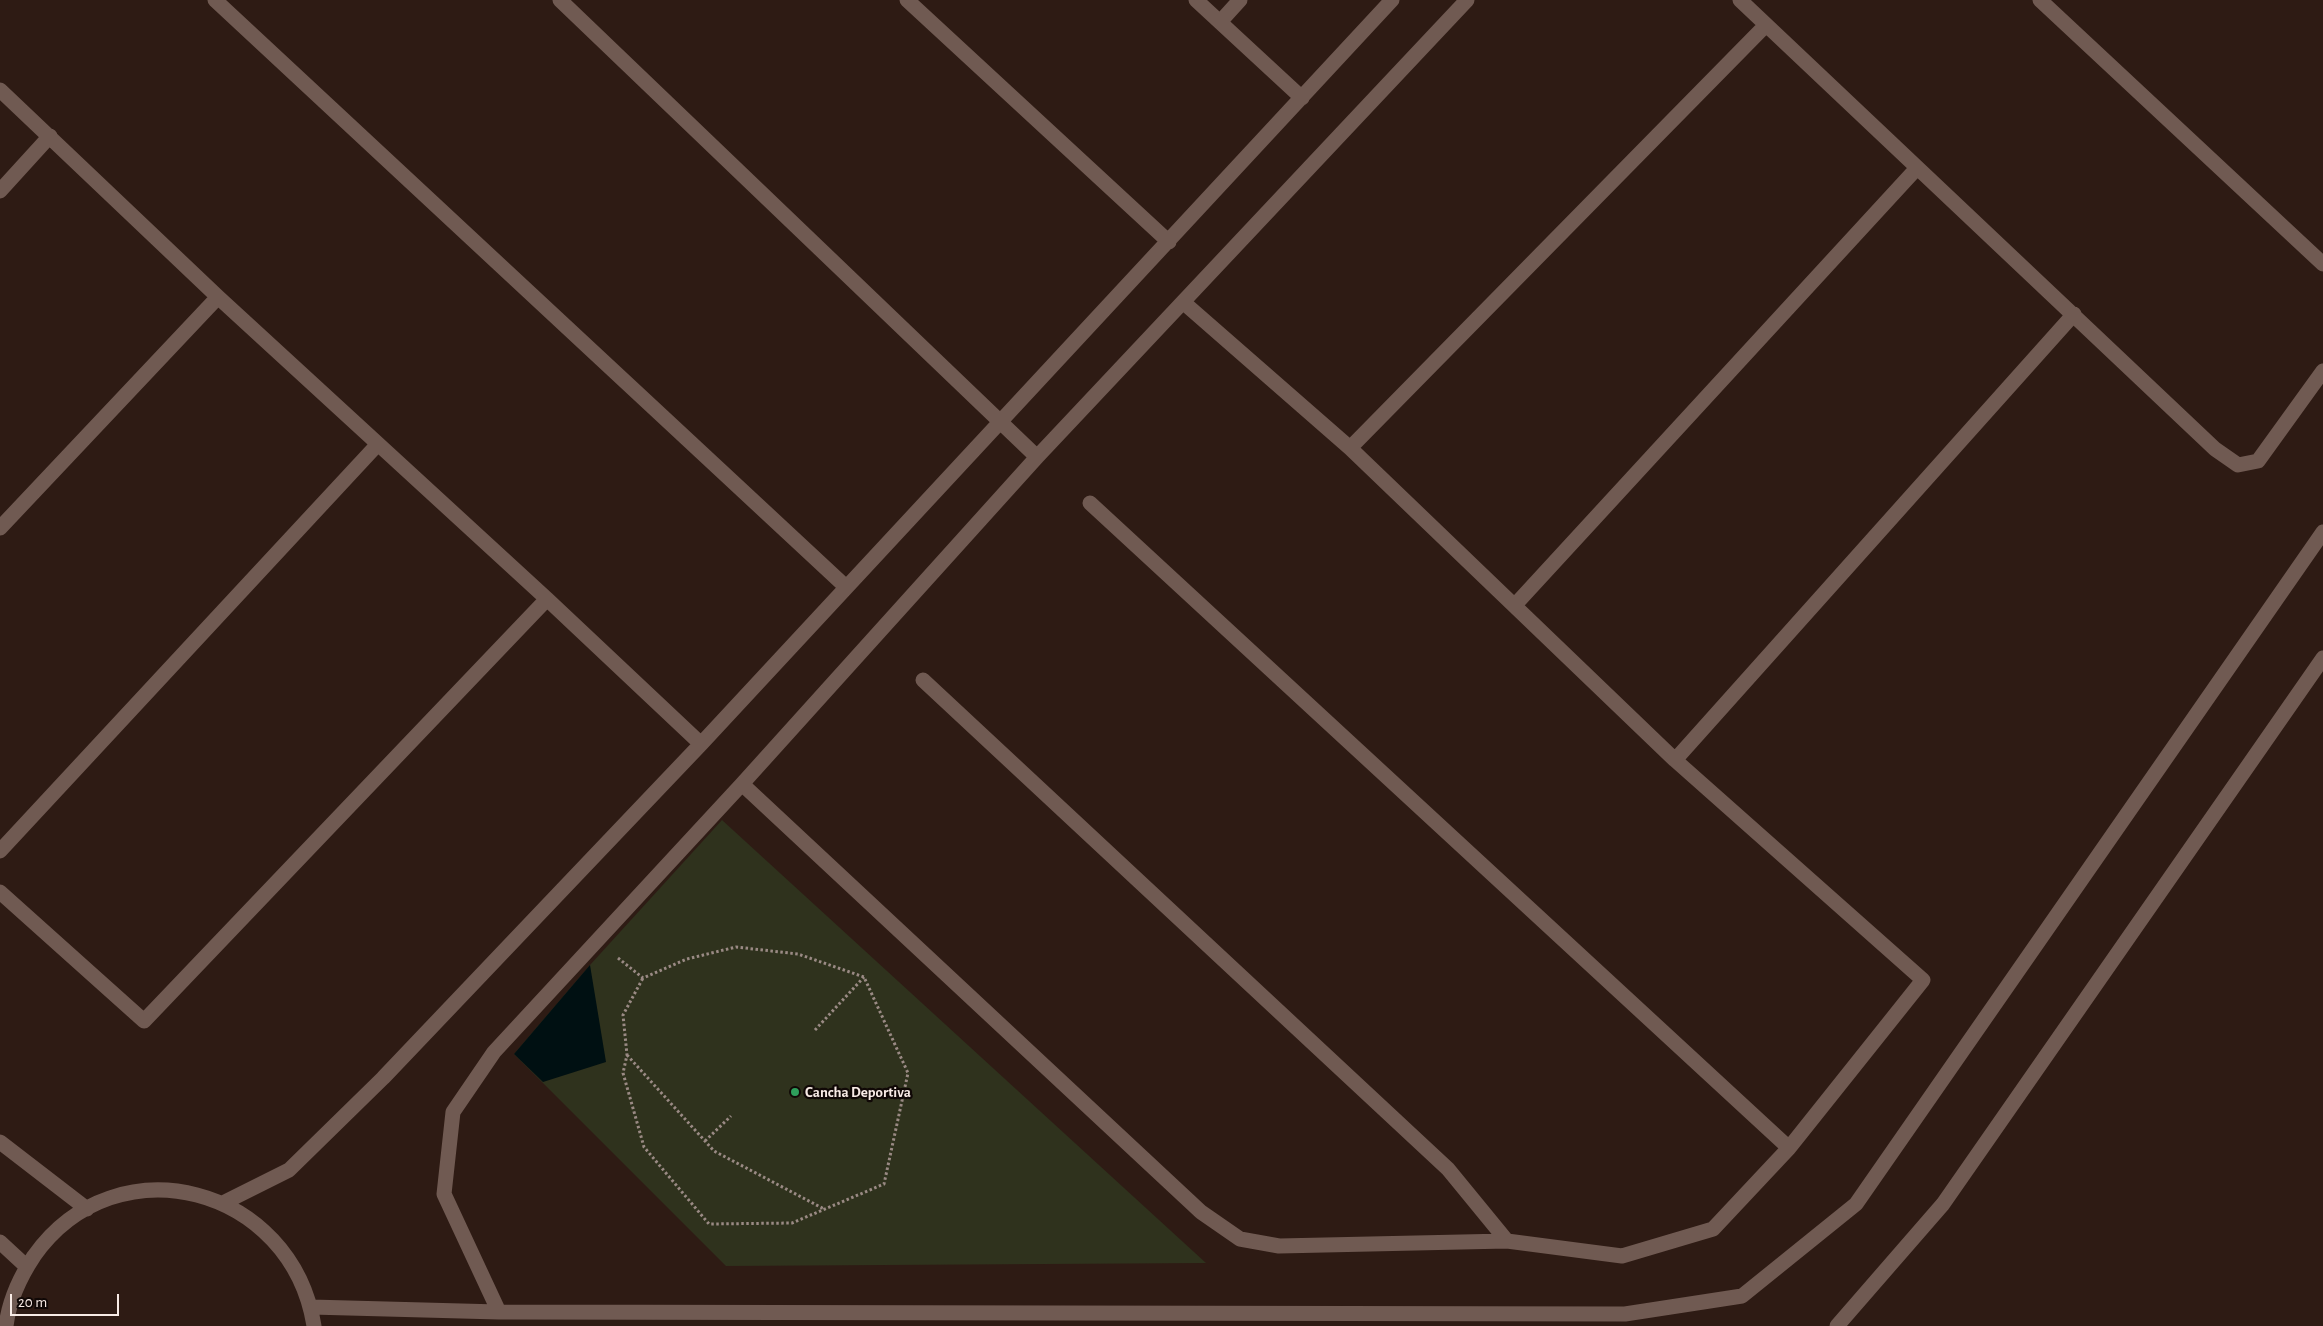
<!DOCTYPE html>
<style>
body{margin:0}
#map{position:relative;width:2323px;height:1326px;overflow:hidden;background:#2e1b14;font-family:"Alegreya Sans",sans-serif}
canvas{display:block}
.scale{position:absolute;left:10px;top:1294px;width:109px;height:22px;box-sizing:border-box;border:2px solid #f8ebe6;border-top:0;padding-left:6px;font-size:15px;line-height:18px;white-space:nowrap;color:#f8ebe6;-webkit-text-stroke:4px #100806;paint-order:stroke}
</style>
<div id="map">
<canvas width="2323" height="1326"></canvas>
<div class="scale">20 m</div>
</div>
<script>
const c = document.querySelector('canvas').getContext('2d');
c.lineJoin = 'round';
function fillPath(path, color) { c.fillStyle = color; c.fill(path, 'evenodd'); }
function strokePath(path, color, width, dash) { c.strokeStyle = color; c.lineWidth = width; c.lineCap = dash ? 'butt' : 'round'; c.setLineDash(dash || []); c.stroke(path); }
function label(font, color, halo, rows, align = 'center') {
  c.font = font + ' "Alegreya Sans",sans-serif'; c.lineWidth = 4.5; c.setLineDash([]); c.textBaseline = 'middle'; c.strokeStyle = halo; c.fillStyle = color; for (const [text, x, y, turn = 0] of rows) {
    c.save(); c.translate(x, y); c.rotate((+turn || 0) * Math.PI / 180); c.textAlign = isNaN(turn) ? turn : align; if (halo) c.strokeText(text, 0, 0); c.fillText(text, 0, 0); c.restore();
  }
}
fillPath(new Path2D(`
 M722,820L1206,1263L726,1266L514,1054L590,965Z`), '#2f321d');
fillPath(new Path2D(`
 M590,965L606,1062L543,1082L514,1054Z`), '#001012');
strokePath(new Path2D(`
 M618,958L643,978L687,959L736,947L798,954L864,977L908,1073L884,1184L792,1223L709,1224L644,1147L623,1073L627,1055L623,1015L643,978
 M815,1030L864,977
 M627,1055L714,1151L824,1209
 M705,1141L731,1116`), '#9a8a84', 3, [2.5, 2.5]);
strokePath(new Path2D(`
 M215,0L846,587
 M560,0L1037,457
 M907,0L1169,242
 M1196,0L1302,98
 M1740,0L2215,449L2238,465L2258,461L2323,371
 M2040,0L2323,264
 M1220,22L1240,0
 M0,90L218,297L547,599L701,744
 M0,191L50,136
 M1350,448L1766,25
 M1090,503L1789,1148
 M0,528L218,297
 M1515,605L1917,168
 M923,680L1448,1169L1507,1241
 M1675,760L2074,314
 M742,784L1201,1212L1240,1239L1279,1246L1507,1241L1622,1256L1713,1229L1789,1148L1923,980L1675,760L1350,448L1183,302
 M0,851L378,444
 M0,892L144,1021L547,599
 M0,1142L87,1209
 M223,1203L289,1170L383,1078L701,744L1392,0
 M0,1242L27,1267
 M311,1307L499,1312L1625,1314L1742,1296L1856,1204L2323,532
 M499,1312L444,1194L453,1112L494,1052L742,784L1037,457L1467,0
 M6,1326C9,1301 20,1277 34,1256C117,1139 292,1187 314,1326
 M1837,1326L1943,1204L2323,658`), '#705a52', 15);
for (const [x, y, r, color] of [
 [795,1092,5,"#2e9e5b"]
]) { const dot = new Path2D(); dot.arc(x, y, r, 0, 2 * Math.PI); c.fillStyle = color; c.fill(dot); strokePath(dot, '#100806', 2); }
label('bold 15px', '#f8ebe6', '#100806', [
 ["Cancha Deportiva",805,1092]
], 'left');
</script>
